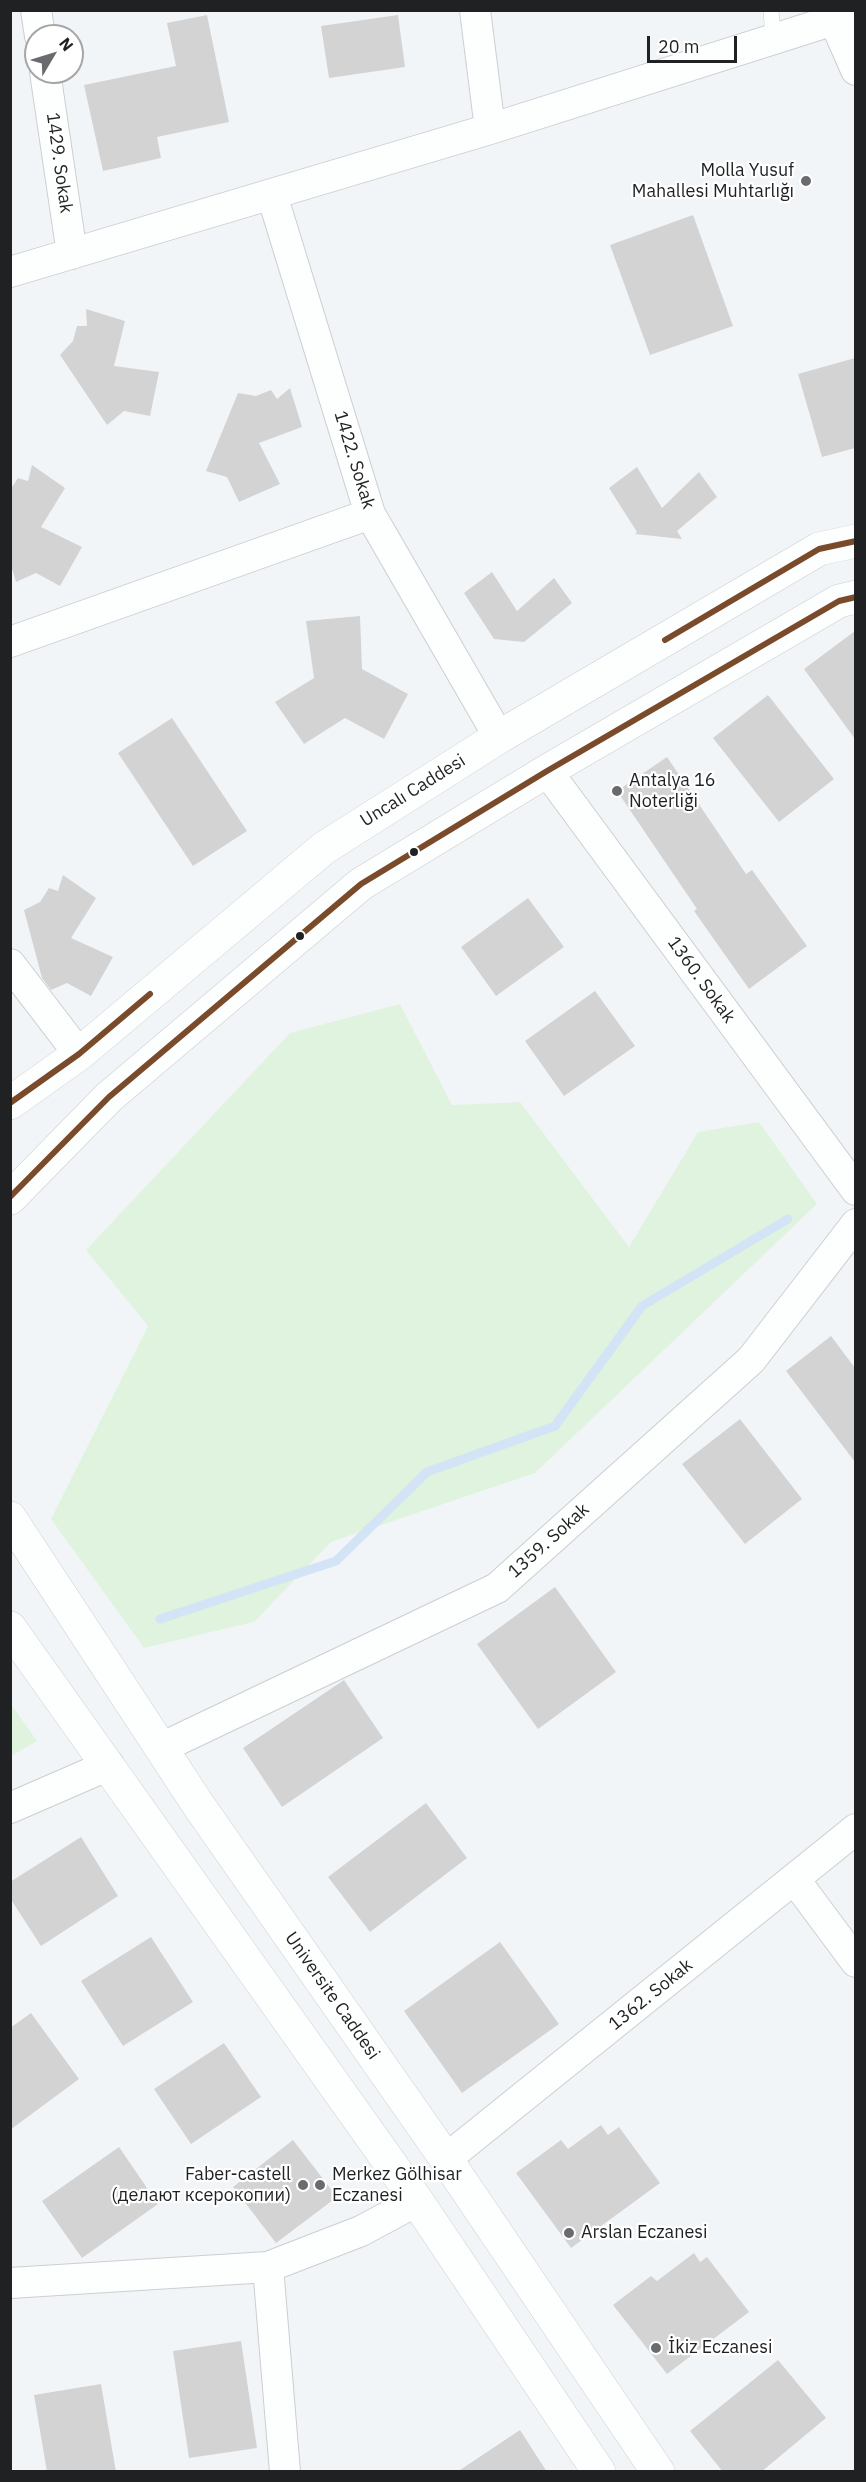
<!DOCTYPE html>
<meta charset="utf-8">
<style>
body{margin:0}
#map{position:relative;width:866px;height:2482px;overflow:hidden;background:#f2f5f8;font-family:"IBM Plex Sans",sans-serif}
canvas{display:block}
.frame{position:absolute;inset:0;border:12px solid #1f2123;pointer-events:none}
.north{position:absolute;left:24px;top:24px;width:60px;height:60px;box-sizing:border-box;background:#fff;border:2px solid #a5a6a7;border-radius:50%;rotate:52deg;font-size:16px;font-weight:700;line-height:24px;text-align:center;color:#1f2123}
.north::after{content:'';display:block;margin:auto;width:21px;height:27px;background:#696b6e;clip-path:polygon(50% 0,100% 100%,50% 72%,0 100%)}
.scale{position:absolute;left:647px;top:36px;width:90px;height:27px;box-sizing:border-box;border:3px solid #1f2123;border-top:0;padding-left:8px;font-size:18px;line-height:21px;white-space:nowrap;color:#1f2123;-webkit-text-stroke:4px #fff;paint-order:stroke}
</style>
<div id="map">
<canvas width="866" height="2482"></canvas>
<div class="frame"></div>
<div class="north">N</div>
<div class="scale">20 m</div>
</div>
<script>
const c = document.querySelector('canvas').getContext('2d');
c.lineJoin = 'round';
function fillPath(path, color) { c.fillStyle = color; c.fill(path, 'evenodd'); }
function strokePath(path, color, width, dash) { c.strokeStyle = color; c.lineWidth = width; c.lineCap = dash ? 'butt' : 'round'; c.setLineDash(dash || []); c.stroke(path); }
function label(font, color, halo, rows, align = 'center') {
  c.font = font + ' "IBM Plex Sans",sans-serif'; c.lineWidth = 4.5; c.setLineDash([]); c.textBaseline = 'middle'; c.strokeStyle = halo; c.fillStyle = color; for (const [text, x, y, turn = 0] of rows) {
    c.save(); c.translate(x, y); c.rotate((+turn || 0) * Math.PI / 180); c.textAlign = isNaN(turn) ? turn : align; if (halo) c.strokeText(text, 0, 0); c.fillText(text, 0, 0); c.restore();
  }
}
fillPath(new Path2D(`
 M400,1004L452,1105L520,1102L629,1247L698,1132L759,1122L817,1204L535,1473L331,1542L254,1622L144,1648L51,1519L148,1326L86,1250L290,1033Z
 M11,1704L37,1741L11,1756H10Z`), '#e0f3df');
strokePath(new Path2D(`
 M160,1619L336,1561L427,1472L555,1426L642,1306L788,1219`), '#d3e4f7', 9);
fillPath(new Path2D(`
 M207,15L229,122L157,137L161,158L103,171L84,85L176,66L167,23Z
 M398,15L405,67L329,78L321,26Z
 M693,215L733,326L650,355L610,245Z
 M86,309L125,321L114,366L159,372L150,416L124,411L107,425L60,355L73,341L77,326H87Z
 M855,358V448L822,457L798,374Z
 M290,388L302,427L259,443L280,484L239,502L227,477L206,471L238,393L256,396L271,390L277,399Z
 M32,465L65,488L41,527L82,547L60,586L36,573L16,582L10,562V490L18,478L28,481Z
 M637,467L662,508L699,472L717,497L677,531L682,539L635,534L637,532L609,488Z
 M492,572L517,611L554,578L572,603L524,642L494,639L464,593Z
 M360,616L362,669L408,694L384,739L345,718L304,744L275,702L314,678L306,621Z
 M855,631V739L804,669Z
 M768,695L834,779L779,822L713,738Z
 M172,718L247,831L193,866L118,753Z
 M667,757L746,874L752,870L807,946L749,989L694,911L697,909L617,791Z
 M63,875L96,898L71,938L113,957L91,996L67,983L51,990L42,978L24,910L40,902L49,888L58,891Z
 M528,898L564,947L496,996L461,947Z
 M595,991L635,1046L564,1096L525,1041Z
 M831,1336L855,1368V1462L786,1371Z
 M740,1419L802,1499L745,1544L682,1464Z
 M555,1587L616,1672L538,1729L477,1644Z
 M344,1680L383,1738L282,1807L243,1748Z
 M426,1803L467,1858L370,1932L328,1877Z
 M81,1837L118,1896L41,1946L10,1898V1882Z
 M151,1937L193,2002L123,2046L81,1981Z
 M500,1942L559,2024L462,2093L404,2011Z
 M31,2013L79,2079L10,2130V2028Z
 M224,2043L261,2097L191,2144L154,2089Z
 M601,2125L608,2135L619,2127L660,2183L571,2248L516,2173L561,2140L568,2149Z
 M293,2140L337,2197L276,2243L233,2187Z
 M119,2147L158,2204L82,2258L42,2201Z
 M694,2253L700,2262L707,2257L749,2312L667,2374L613,2305L651,2276L657,2281Z
 M241,2341L257,2448L189,2458L173,2351Z
 M778,2360L826,2418L761,2472H723L690,2431Z
 M101,2384L116,2472H47L34,2395Z
 M520,2430L547,2472H457Z`), '#d3d3d3');
const lane = new Path2D(`
 M771,10L773,39`);
const street = new Path2D(`
 M36,10L40,36
 M475,10L490,129
 M834,10V20L856,70
 M45,72L72,254
 M272,195L370,514L499,737
 M10,272L490,129L856,13
 M10,642L370,514
 M547,771L856,1190
 M10,964L79,1054
 M161,1748L497,1588L751,1360L856,1224
 M10,1808L109,1765
 M795,1880L856,1962
 M446,2159L856,1829
 M268,2267L285,2472
 M10,2283L268,2267L361,2231L417,2201`);
const secondary = new Path2D(`
 M10,1518L199,1806L446,2159L658,2472
 M10,1628L417,2201L599,2472`);
const primary = new Path2D(`
 M10,1103L79,1054L324,848L499,737L819,549L856,541
 M10,1198L109,1097L361,884L547,771L839,601L856,597`);
strokePath(lane, '#ccced0', 16);
strokePath(street, '#ccced0', 32);
strokePath(secondary, '#ccced0', 34);
strokePath(primary, '#ccced0', 34);
strokePath(lane, '#fdfefe', 15);
strokePath(street, '#fdfefe', 30);
strokePath(secondary, '#fdfefe', 33);
strokePath(primary, '#fdfefe', 33);
strokePath(new Path2D(`
 M665,640L819,549L856,541
 M10,1103L79,1054L150,994
 M10,1197L109,1097L361,884L547,771L839,601L856,597`), '#7a4b2a', 6);
for (const [x, y, r, color] of [
 [806,181,6,"#696b6e"],
 [617,791,6,"#696b6e"],
 [414,852,5,"#1f2123"],
 [300,936,5,"#1f2123"],
 [303,2185,6,"#696b6e"],
 [320,2185,6,"#696b6e"],
 [569,2233,6,"#696b6e"],
 [656,2348,6,"#696b6e"]
]) { const dot = new Path2D(); dot.arc(x, y, r, 0, 2 * Math.PI); c.fillStyle = color; c.fill(dot); strokePath(dot, '#fff', 2); }
label('18px', '#1f2123', '#fff', [
 ["1429. Sokak",59,163,82],
 ["1422. Sokak",354,460,73],
 ["Uncalı Caddesi",413,791,-32],
 ["1360. Sokak",701,980,54],
 ["1359. Sokak",549,1541,-42],
 ["1362. Sokak",651,1995,-39],
 ["Universite Caddesi",332,1996,55]
]);
label('18px', '#1f2123', '#fff', [
 ["Molla Yusuf",794,171,"right"],
 ["Mahallesi Muhtarlığı",794,192,"right"],
 ["Antalya 16",629,781],
 ["Noterliği",629,802],
 ["Faber-castell",291,2175,"right"],
 ["(делают ксерокопии)",291,2196,"right"],
 ["Merkez Gölhisar",332,2175],
 ["Eczanesi",332,2196],
 ["Arslan Eczanesi",581,2233],
 ["İkiz Eczanesi",668,2348]
], 'left');
</script>
